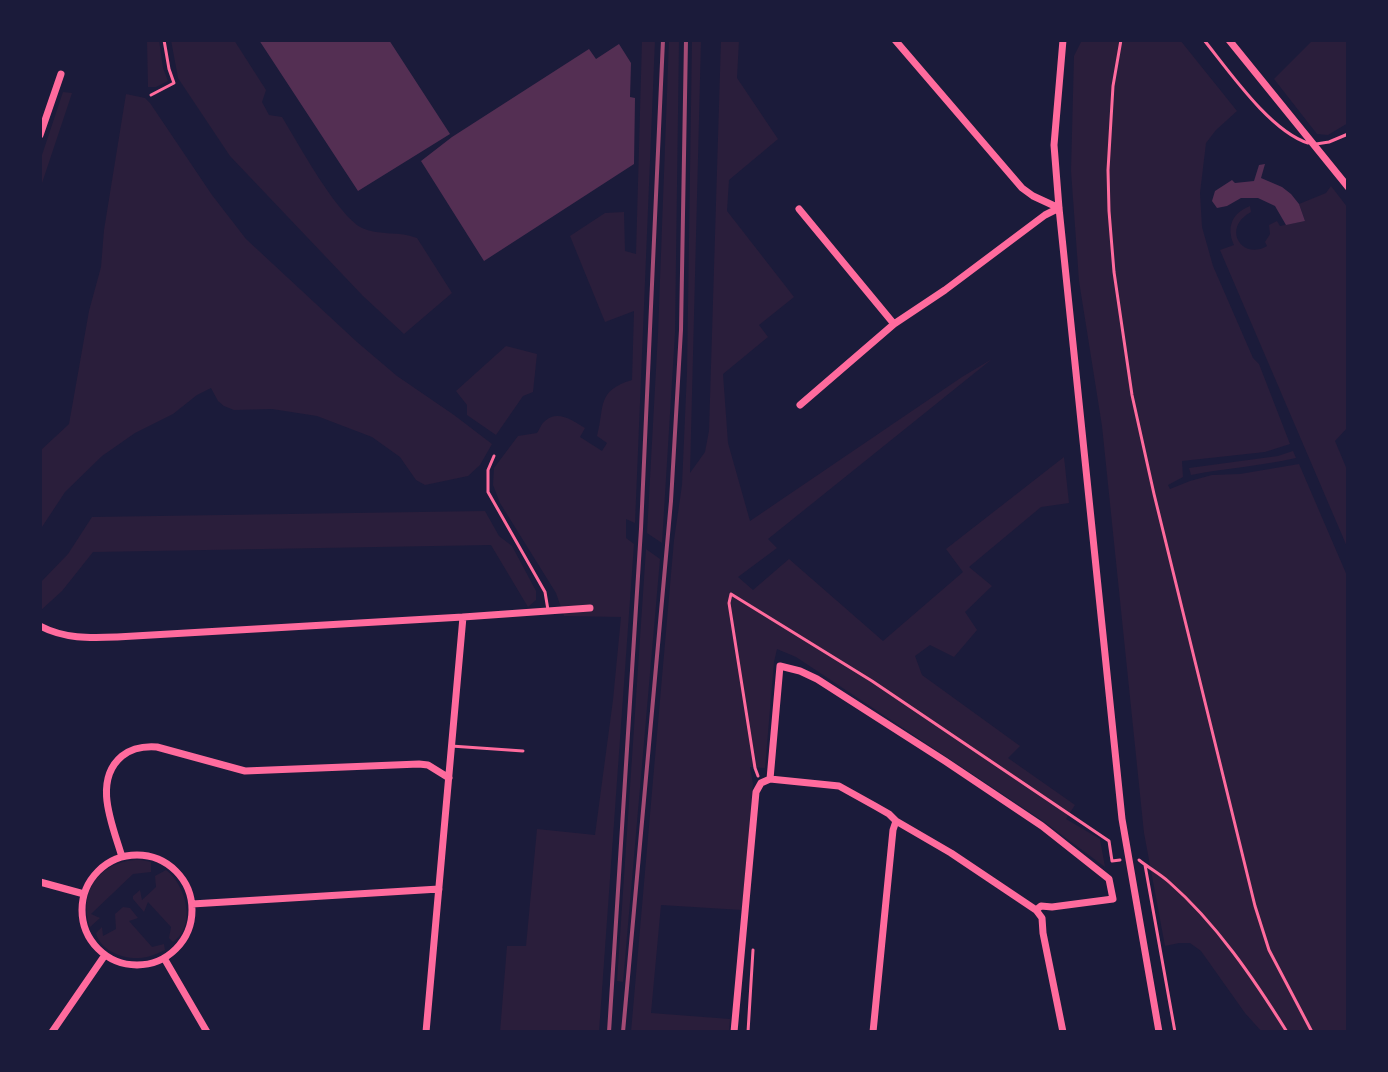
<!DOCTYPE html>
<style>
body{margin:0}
#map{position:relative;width:1388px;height:1072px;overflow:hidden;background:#1b1b3a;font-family:Arial,sans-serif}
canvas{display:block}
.frame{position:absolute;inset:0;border:42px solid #1b1b3a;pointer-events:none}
</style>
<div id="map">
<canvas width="1388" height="1072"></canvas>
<div class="frame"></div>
</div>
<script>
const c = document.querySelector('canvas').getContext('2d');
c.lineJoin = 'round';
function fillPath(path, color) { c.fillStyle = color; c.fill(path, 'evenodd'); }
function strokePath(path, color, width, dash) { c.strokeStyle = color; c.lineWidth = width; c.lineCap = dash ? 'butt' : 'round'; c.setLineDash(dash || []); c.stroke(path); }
fillPath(new Path2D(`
 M147,40H159L163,68L168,81L156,87H148Z
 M171,40H234L266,90L262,102L269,115L282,117C298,143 337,215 362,228C380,236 400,231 417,238L452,293L404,334L363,296L230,156L178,78Z
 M642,40H655L635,523L626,519V538L634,544L599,1032H500L507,946H526L537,829L595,835L613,700L621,617L564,616L556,593L500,503L493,485L494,468L518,436L537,433C540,429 541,424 545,421C557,409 574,421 585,428L580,437L602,451L607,443L597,436C605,406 596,391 632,380L634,311L605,322L570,236L605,213L624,212L625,251L636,254Z
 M669,40H679L675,333L662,543L647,533L658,333Z
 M692,40H701L690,473L705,452L709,431L721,40H739L737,78L778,139L729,180L727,211L794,297L759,325L768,337L723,374L728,443L750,521L962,377L992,359L768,539L777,548L738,577L753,590L789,559L883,641L963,572L946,549L1064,457L1069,503L1041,507L969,567L992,586L965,612L977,630L954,657L930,645L915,656L922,675L1020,746L1008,758L1075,805L1066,819L1100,839L1105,867L1043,821L796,657L777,649L774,662L765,768L750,767L753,784L742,910L661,905L651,1013L730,1019L729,1032H631L674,540L682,485L687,372Z
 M1082,40H1180L1237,111L1216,130L1206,143L1200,193L1202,227L1213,266L1253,358L1259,364L1290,444L1265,452L1182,461L1183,477L1168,485L1170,489L1190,481L1212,475L1240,474L1299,464L1348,578V1032H1262L1245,1013L1201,951L1190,943H1179L1165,946L1144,833L1102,426L1079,281L1071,171L1074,56Z
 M1313,40H1348V123L1328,135L1317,134L1274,79Z
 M63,92L72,93L40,189V161Z
 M126,94L145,98L150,103L212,195L246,239L357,342L397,376L454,415L492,444L480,465L468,476L425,485L416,480L400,457L372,437L317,416L272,409L234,410L224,406L218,401L211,388L197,395L173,414L135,433L102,456L65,492L40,530V451L69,424L89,311L101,267L104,230Z
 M1331,186L1348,208V427L1335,441L1348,472V549L1220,250L1234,245C1226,227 1232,213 1250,206L1251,212C1221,228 1242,261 1267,246L1265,242L1270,234L1269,225L1277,221L1280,226L1305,221L1299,204L1326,193Z
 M506,346L537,354L533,392L523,396L496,435L467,415V405L456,391Z
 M1293,451L1296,458C1261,466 1226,468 1191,475L1189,468L1278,456Z
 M485,511L499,536L512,546L536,591V600L528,607L491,545L93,552L62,591L40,611V583L68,554L92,517Z
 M646,549L660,559L623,982L617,981Z
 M141,860L151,862V872L133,874L91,914L100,918L90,927C77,889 103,859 141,860Z
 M166,870C186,885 197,926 173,942L169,938L171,927L148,902L144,912L133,899V896L140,890L142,900L156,887L155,876Z
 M123,907L130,908L138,918L129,921L152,947L164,944L165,950C156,954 148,958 139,958C122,959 100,950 96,933L102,927L103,936L116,929L115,914Z`), '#2a1e3b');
fillPath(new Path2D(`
 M259,40H389L450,134L358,191Z
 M619,44L631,63L630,97L635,98L634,164L484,261L421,161L452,137L589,49L596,59Z
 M1265,164L1261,178L1282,187L1291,194L1299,204L1305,221L1286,225L1275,206L1258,198H1241L1227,206L1217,208L1212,201L1215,191L1232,180L1235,183L1254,181L1259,165Z`), '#542f53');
strokePath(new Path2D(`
 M1121,40L1113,86L1108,170L1109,211L1114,272L1132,395L1154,494L1255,906L1269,950L1312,1032
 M151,95L174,83L169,69L164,40
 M758,776L755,768L729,603L731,594L872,681L1109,841L1112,861L1120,860
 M1139,860C1149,868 1160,874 1169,882C1216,923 1254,979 1287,1032
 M1145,865L1175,1032
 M748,1032L753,950`), '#ff6b9d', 3);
strokePath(new Path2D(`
 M1204,40C1229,71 1270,131 1308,143
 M1316,144L1329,142L1348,134
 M494,456L488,470V492L545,592L548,610
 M451,746L523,751`), '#ff6b9d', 3);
strokePath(new Path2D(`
 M895,40L1022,188L1033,196L1059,208
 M1063,40L1054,145L1059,208L1122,819L1159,1032
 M1229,40L1348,187
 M40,135L61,74
 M799,209L894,324
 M800,405L894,324L945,290L1045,215L1059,208
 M40,626C65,639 89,638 117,637L463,617L590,608
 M770,779L780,666L800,671L817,679L945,761L1042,826L1109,879L1113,899L1052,907L1041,906L1036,910
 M770,779L839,786L875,806L889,814L896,821L951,853L1036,910L1042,918L1043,933L1063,1032
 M82 910a55 55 0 1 1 110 0a55 55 0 1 1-110 0Z
 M122,857C113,826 92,781 122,756C132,748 144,746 157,747L245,771L419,764L428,765L449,778
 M40,882L84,894
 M192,904L439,889
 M164,958L207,1032
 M52,1032L105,955
 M426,1032L463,617
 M734,1032L756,792L761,783L770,779
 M873,1032L893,830L896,821`), '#ff6b9d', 7);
strokePath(new Path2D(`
 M609,1032L641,529L663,40
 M623,1032L671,501L681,330L686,40`), '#a44b75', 4);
</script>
